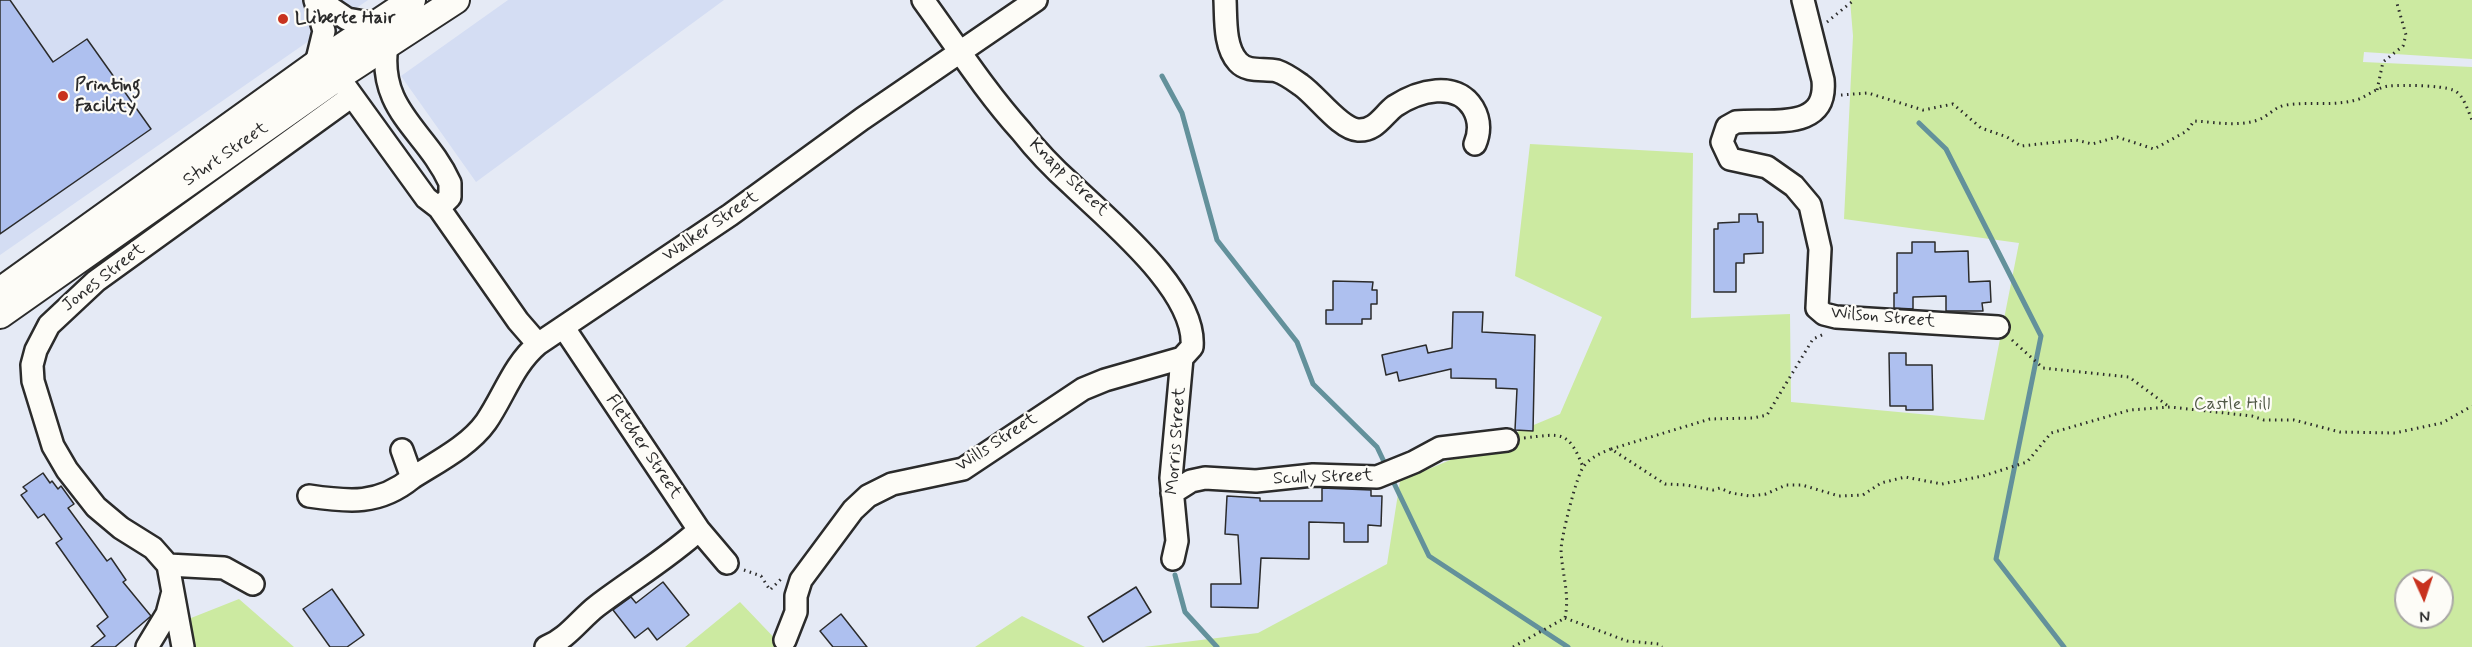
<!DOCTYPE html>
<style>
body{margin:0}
#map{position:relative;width:2472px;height:647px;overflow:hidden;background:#e5eaf5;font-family:Mynerve,sans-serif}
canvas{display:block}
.north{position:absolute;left:2394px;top:569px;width:60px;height:60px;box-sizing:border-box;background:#fdfcf7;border:2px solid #a9a8a5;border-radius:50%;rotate:177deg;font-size:16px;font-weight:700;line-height:24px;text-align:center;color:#2b2b2b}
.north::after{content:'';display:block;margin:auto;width:21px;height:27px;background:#c8321e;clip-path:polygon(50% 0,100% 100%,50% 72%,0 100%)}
</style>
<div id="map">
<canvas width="2472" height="647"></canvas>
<div class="north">N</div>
</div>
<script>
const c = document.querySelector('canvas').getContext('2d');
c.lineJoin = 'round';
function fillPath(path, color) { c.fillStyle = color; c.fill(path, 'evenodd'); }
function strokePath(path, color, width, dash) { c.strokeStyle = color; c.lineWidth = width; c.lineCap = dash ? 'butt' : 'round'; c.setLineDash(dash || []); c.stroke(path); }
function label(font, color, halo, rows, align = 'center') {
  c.font = font + ' Mynerve,sans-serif'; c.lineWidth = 4.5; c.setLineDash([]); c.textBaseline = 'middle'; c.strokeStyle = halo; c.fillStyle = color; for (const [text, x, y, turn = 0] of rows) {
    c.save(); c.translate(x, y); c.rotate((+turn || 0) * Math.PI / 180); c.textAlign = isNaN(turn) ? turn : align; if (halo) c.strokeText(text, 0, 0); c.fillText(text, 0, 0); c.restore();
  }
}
fillPath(new Path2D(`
 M0,0H368L0,255Z
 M508,0H724L476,182L401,76Z`), '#d4ddf3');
fillPath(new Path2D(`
 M1850,0H2472V59L2364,52L2363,62L2472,67V647H1144L1258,633L1387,564L1400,481L1560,414L1602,317L1515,276L1530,144L1693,153L1691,318L1790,314L1791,402L1984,420L2019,243L1844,219L1853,36ZM2406,581H2442V617H2406Z
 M239,599L294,647H192L191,618Z
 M740,602L783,647H685Z
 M1022,616L1085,647H975Z`), '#cceaa1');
strokePath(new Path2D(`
 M1162,76L1182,113L1217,240L1297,342L1313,384L1377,447L1387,468
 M1919,123L1946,149L2041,336L1996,559L2064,647
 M1391,477L1429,556L1568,647
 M1175,575L1185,612L1217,647`), '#63919b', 5);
const building = new Path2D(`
 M0,0H10L53,62L87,39L151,129L0,234Z
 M1739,214H1757L1758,222H1763V253L1744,254V263H1736V292H1714V229H1718V223L1739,222Z
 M1912,242H1935V252L1968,251L1969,282L1990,281L1991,302L1982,303L1983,311H1946V296L1913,297V309L1894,308V293H1897V253H1912Z
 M1333,281L1373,282L1372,290H1377V304H1371V319H1362V324H1326V310H1333Z
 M1453,312H1483L1482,332L1535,335L1533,431L1515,430L1517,389L1496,388V379L1451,378V369L1399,381L1397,372L1386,375L1382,355L1426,345L1428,353L1452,348Z
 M1889,353H1906V365H1932L1933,410H1906V406H1890Z
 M43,473L50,483L52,481L58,489L61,486L74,504L68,508L107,561L111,558L126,580L123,582L151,616L115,647H91L105,636L97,626L108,617L56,543L62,539L44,514L38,518L21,495L27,491L23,487Z
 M1322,488L1371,490V496H1382L1381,526L1368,525V542H1344V523L1309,522V559L1261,558L1258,608L1211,607V584H1241L1238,535L1225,534L1227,496L1260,498V501H1322Z
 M663,582L689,615L657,640L648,628L635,638L613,610L631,597L636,603Z
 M1136,587L1151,612L1103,642L1088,617Z
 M332,589L364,635L347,647H330L303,609Z
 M841,614L867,647H833L820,631Z`);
fillPath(building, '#aec0ef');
strokePath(building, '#2b2b2b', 1.5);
const minor = new Path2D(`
 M315,0L324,31L316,64
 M319,0L347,19L376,24
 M1225,0C1226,19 1224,47 1238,62C1248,73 1264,68 1277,71C1286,74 1294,80 1301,85C1317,96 1340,129 1358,130C1376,131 1383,115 1395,106C1418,91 1456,80 1473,108C1480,120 1480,132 1475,144
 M1803,0L1823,80C1828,133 1768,118 1736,122L1727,127L1722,142L1730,159L1767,167L1794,186L1810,205L1820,249L1817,308L1824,314L1836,317L1998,327
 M387,44C377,111 426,130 450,183V197L439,208
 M345,86L426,198L439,208L518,321L538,344
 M564,328L699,530L727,563
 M402,450L412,478C437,462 469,446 486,422C504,396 513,365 538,344L730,215L862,119L1036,0
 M1172,493L1191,481L1205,478L1256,481L1313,475L1377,477L1414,462L1440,448L1507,440
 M309,496C349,502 379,505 412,478
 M1173,559L1177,541L1171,478L1182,358
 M168,565L224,568L253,584
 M785,640L796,612V596L801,580L853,510L868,496L892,484L963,469L1083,389L1105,380L1182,358L1192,347C1197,291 1108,220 1071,184C1053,168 1036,150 1021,131C985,91 955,44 923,0
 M147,647L167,614L172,595
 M183,647L168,565L153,548L121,528L96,507L67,470L53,446L33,381L32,365L36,350L49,325L96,281L352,96
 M546,647C567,639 580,619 597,606C631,580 667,559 699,530`);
const major = new Path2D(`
 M0,291L316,64L412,0
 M0,315L338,77L456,0`);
strokePath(minor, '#2b2b2b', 26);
strokePath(major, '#2b2b2b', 30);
strokePath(new Path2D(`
 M1827,22L1854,0
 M2377,90L2383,62L2403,46L2406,35L2396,0
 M1841,95L1868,93L1923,110L1953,104L1981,128L2007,137L2021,146L2076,140L2092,144L2117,137L2154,149L2187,131L2194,121C2215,122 2237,127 2258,120C2269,116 2274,107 2286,105C2311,101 2335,107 2359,99C2369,95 2378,87 2389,86C2404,85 2439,85 2453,90C2463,93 2468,111 2472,120
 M2012,340L2043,368L2129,377L2168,406
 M1524,438C1561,434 1568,429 1583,467
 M1611,449L1710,419L1753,418L1767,415L1813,339L1824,334
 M744,570L761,576L770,590L781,579
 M1565,618L1627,641L1659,644L1662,647
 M1513,647L1565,618C1570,594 1562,574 1561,550C1561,538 1577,473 1584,466C1591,457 1601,453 1611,449L1665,484L1686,485L1713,490L1720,488L1731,493L1750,496L1766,494L1786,485H1802L1839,496L1863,495L1881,483L1905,477L1942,484L1983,476L2027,462L2051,433L2130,410L2170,407L2252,416L2264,420H2294L2340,432L2395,433L2442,423L2472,406`), '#2b2b2b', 3, [1.5, 4.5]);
strokePath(minor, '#fdfcf7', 21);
strokePath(major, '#fdfcf7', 26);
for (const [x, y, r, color] of [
 [283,19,6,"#c8321e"],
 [63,96,6,"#c8321e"]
]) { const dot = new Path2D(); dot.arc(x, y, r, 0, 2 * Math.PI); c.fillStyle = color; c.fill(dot); strokePath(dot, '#fdfcf7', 2); }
label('bold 18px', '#2b2b2b', '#fdfcf7', [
 ["Lliberte Hair",295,19],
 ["Printing",75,86],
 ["Facility",75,107]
], 'left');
label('18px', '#2b2b2b', '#fdfcf7', [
 ["Sturt Street",226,155,-35],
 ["Knapp Street",1068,178,44],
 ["Walker Street",711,227,-34],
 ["Jones Street",104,278,-38],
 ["Wilson Street",1883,318,5],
 ["Morris Street",1177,441,-86],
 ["Wills Street",997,443,-33],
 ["Fletcher Street",643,447,56],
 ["Scully Street",1323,478,-2]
]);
label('18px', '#535b48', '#fdfcf7', [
 ["Castle Hill",2232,405]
]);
</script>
